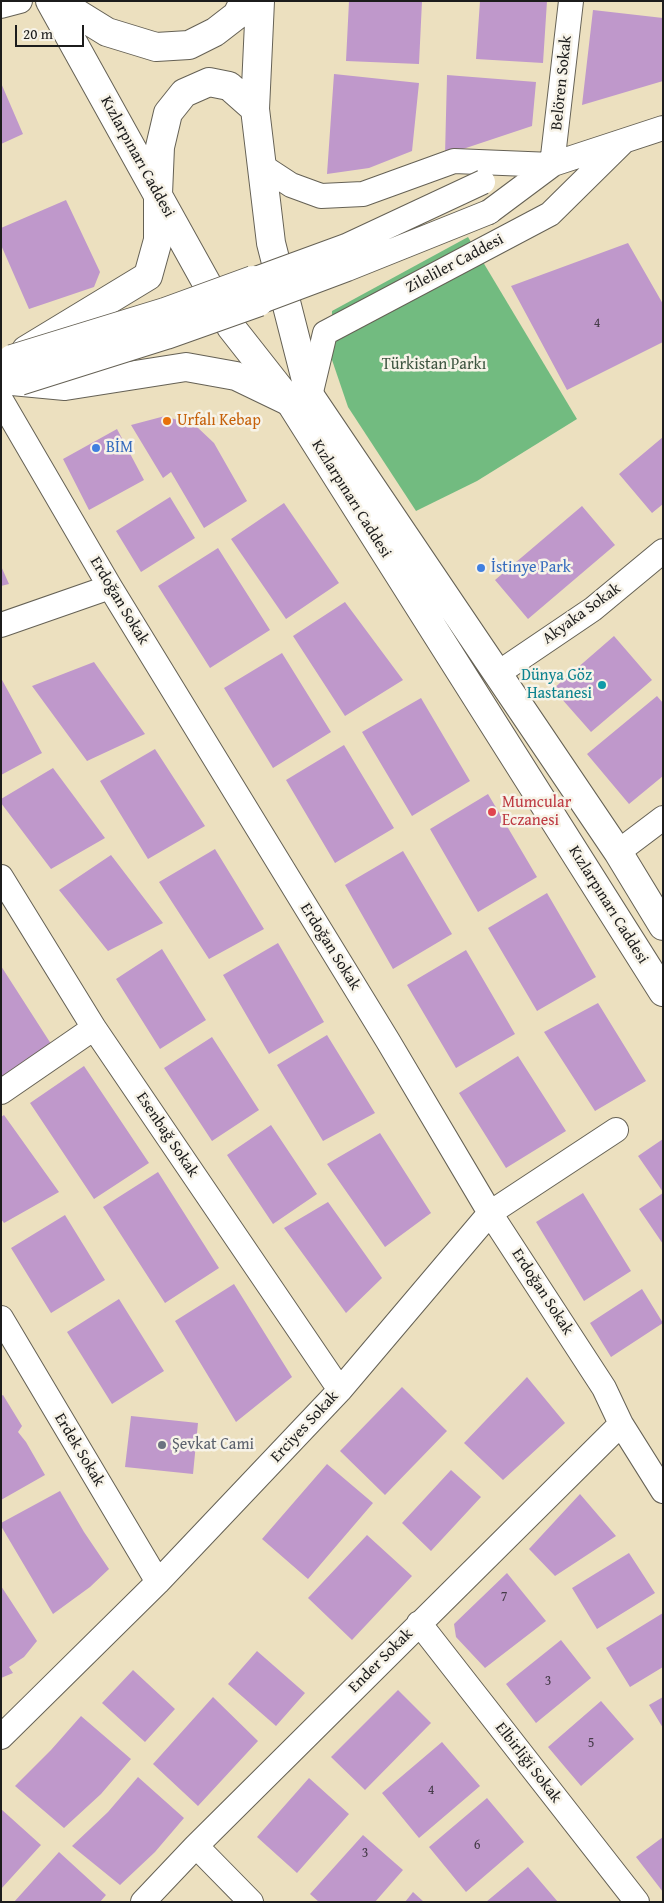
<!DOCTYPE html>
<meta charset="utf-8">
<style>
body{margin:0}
#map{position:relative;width:664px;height:1903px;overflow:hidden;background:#ece0bf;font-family:"Gentium Book Plus",serif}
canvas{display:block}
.frame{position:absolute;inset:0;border:2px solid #1c1c1c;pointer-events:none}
.scale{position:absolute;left:15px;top:25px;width:69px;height:22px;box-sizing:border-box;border:2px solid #1c1c1c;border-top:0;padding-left:6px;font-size:15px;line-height:18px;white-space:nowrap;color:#1c1c1c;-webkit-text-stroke:4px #f7f3e8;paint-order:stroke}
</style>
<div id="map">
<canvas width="664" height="1903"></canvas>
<div class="frame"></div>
<div class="scale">20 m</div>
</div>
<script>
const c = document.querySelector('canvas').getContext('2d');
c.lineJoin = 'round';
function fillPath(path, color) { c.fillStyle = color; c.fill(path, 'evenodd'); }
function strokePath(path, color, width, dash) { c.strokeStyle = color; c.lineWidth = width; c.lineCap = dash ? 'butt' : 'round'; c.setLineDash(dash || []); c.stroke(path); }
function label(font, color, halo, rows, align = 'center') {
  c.font = font + ' "Gentium Book Plus",serif'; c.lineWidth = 5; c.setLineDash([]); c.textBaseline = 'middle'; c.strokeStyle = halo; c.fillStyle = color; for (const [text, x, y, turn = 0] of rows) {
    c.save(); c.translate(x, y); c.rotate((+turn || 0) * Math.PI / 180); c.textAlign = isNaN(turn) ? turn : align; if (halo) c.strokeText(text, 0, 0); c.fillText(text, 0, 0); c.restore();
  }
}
fillPath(new Path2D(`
 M468,237L577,419L477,481L416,511L348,407L331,357L332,311Z`), '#72bb80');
fillPath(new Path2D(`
 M349,1H422L419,64L346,61Z
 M480,1H547L543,63L476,59Z
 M593,10L663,18V81L582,105Z
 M334,74L419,83L412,151L369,168L327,174Z
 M447,75L536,82L532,126L445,155Z
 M1,83L23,134L1,144Z
 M66,200L100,272L94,287L29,309L1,245V228Z
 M628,243L663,304V342L567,390L511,286Z
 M165,416L196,426L214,443L247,501L204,528L171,472L163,478L131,425Z
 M117,429L144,480L89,510L63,459Z
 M663,437V504L652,513L619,474Z
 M170,497L195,538L141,572L116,531Z
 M284,503L339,583L286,619L231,539Z
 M582,506L615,545L528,619L495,580Z
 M218,548L270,630L210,668L158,586Z
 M1,566L9,584L1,586Z
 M345,602L403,680L345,716L293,636Z
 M614,636L652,680L591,732L553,689Z
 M282,653L331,732L273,768L224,688Z
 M94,662L145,734L87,761L32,686Z
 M1,678L42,753L1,775Z
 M657,696L663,703V776L629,804L587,754Z
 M421,698L470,781L412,816L362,732Z
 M344,745L394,828L335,863L286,780Z
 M155,749L205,826L148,859L100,781Z
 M53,768L105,838L51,869L1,803V799Z
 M488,794L537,877L478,912L430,829Z
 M215,849L264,929L209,959L159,882Z
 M403,851L452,934L393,969L345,885Z
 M111,855L163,923L108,951L59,890Z
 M547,893L596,977L537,1011L488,928Z
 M278,943L324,1022L269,1054L223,975Z
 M162,949L206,1020L160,1049L116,979Z
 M466,950L515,1034L456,1068L407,985Z
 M1,966L53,1047L1,1080Z
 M598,1003L646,1081L595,1111L544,1032Z
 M327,1035L375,1113L323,1141L277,1065Z
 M212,1037L259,1110L212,1141L164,1068Z
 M518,1056L566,1131L506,1168L459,1093Z
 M84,1066L149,1163L94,1199L30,1103Z
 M4,1115L59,1192L4,1223L1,1219V1117Z
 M271,1125L317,1194L273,1224L227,1155Z
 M380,1133L431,1213L385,1247L327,1164Z
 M663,1139V1192L638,1156Z
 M158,1172L219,1268L165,1303L103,1207Z
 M583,1193L631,1271L584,1301L536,1222Z
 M663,1193V1244L639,1209Z
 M328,1202L382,1278L346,1313L284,1228Z
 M65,1215L105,1280L51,1313L11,1248Z
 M234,1284L292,1377L236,1422L175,1321Z
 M642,1289L663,1323L611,1357L590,1323Z
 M119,1299L164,1371L112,1404L67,1332Z
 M527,1377L565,1423L503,1480L464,1443Z
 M402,1387L447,1431L385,1495L340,1451Z
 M3,1395L22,1426L18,1432L26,1442L45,1475L1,1500V1396Z
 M131,1416L198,1423L193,1474L125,1467Z
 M327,1464L373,1503L308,1579L262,1539Z
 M451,1470L481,1497L431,1551L402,1523Z
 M60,1491L84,1532L109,1569L90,1587L53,1614L1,1526V1523Z
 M580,1494L616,1536L555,1576L529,1549Z
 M367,1535L412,1576L352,1640L308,1598Z
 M629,1553L655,1593L597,1629L572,1588Z
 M507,1573L546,1621L485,1668L456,1637L454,1624Z
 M1,1586L37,1641L24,1657L9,1667L13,1673L1,1678Z
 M663,1613V1667L630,1687L606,1648Z
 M561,1640L591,1678L536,1723L506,1684Z
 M257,1651L305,1693L276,1726L228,1684Z
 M133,1670L175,1709L145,1742L102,1703Z
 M398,1690L431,1723L365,1790L331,1757Z
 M213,1697L258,1741L198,1806L153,1764Z
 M663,1697V1728L649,1705Z
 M601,1701L634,1739L581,1786L548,1747Z
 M81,1716L131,1759L101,1794L64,1828L15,1786L51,1750Z
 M442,1742L480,1786L419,1838L382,1793Z
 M138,1777L184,1818L155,1852L120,1885L72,1846L108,1812Z
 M309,1778L349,1814L297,1873L257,1837Z
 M487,1798L524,1842L466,1892L429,1847Z
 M1,1809L41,1845L1,1889Z
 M363,1835L403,1870L375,1902H319L310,1894Z
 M663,1837V1892L636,1857Z
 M59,1852L106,1895L100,1902H14Z
 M528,1867L558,1902H486Z
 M413,1892L424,1902H405Z`), '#bf98cb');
const minor = new Path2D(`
 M1,6L20,1
 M552,165L571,1
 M262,166L291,185L321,196L363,194L454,161L552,165
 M538,169L663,128
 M489,212L552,165
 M310,396L325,333L550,214L624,141
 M1,400L110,587L388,1041L490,1213L604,1388L621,1424L663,1491
 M1,625L110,587
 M497,674L593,609L663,551
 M618,852L663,818
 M1,877L94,1028L340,1390
 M1,1092L94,1028
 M1,1318L158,1582
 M419,1623L637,1902
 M1,1737L158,1582L340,1390L490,1213L616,1130
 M196,1846L251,1902
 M143,1902L196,1846L621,1424`);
const secondary = new Path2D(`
 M26,350L148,276L158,240V194
 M1,380L65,386L186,367L236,376L290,402`);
const primary = new Path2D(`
 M50,1L231,327L290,402L663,992
 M57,1L107,32L156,47L189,45L215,32L237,15L244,1
 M260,1L255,109L271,243L310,396L618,852L663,926
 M158,194L160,147L168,113L184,93L209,82L229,86L255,109`);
strokePath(minor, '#656155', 26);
strokePath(secondary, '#656155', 30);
strokePath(primary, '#656155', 30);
strokePath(minor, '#fff', 24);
strokePath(secondary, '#fff', 28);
strokePath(primary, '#fff', 28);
const minorBridge = new Path2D(`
 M253,280L346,246L483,182
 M259,302L347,269L489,212`);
const secondaryBridge = new Path2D(`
 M12,359L165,312L253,280
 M20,381L166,335L259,302`);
strokePath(minorBridge, '#656155', 26, []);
strokePath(secondaryBridge, '#656155', 30, []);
strokePath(minorBridge, '#fff', 24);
strokePath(secondaryBridge, '#fff', 28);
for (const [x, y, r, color] of [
 [167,421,5,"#e8710a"],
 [96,448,5,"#3f7fe0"],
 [481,568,5,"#3f7fe0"],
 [602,685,5,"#0f9aa8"],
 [492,812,5,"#e0444e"],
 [162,1445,5,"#6b7280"]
]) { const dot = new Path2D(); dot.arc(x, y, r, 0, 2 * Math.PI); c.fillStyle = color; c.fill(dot); strokePath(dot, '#f7f3e8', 2); }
label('14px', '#453b48', null, [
 ["4",597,323],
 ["7",504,1597],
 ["3",548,1681],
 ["5",591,1743],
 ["4",431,1790],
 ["6",477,1845],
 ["3",365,1853]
]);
label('16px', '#1c1c1c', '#f7f3e8', [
 ["Belören Sokak",562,83,-84],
 ["Kızlarpınarı Caddesi",137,157,61],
 ["Zileliler Caddesi",455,264,-28],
 ["Kızlarpınarı Caddesi",351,499,58],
 ["Erdoğan Sokak",119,601,59],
 ["Akyaka Sokak",582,614,-36],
 ["Kızlarpınarı Caddesi",608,905,58],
 ["Erdoğan Sokak",330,947,58],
 ["Esenbağ Sokak",167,1135,56],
 ["Erdoğan Sokak",542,1292,57],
 ["Erciyes Sokak",305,1427,-47],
 ["Erdek Sokak",79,1450,59],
 ["Ender Sokak",381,1661,-45],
 ["Elbirliği Sokak",528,1763,52]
]);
label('16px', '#3e5541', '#f7f3e8', [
 ["Türkistan Parkı",434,365]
]);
label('16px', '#c56008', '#f7f3e8', [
 ["Urfalı Kebap",177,421]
], 'left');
label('16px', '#366cbe', '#f7f3e8', [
 ["BİM",106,448],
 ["İstinye Park",491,568]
], 'left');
label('16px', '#0d838f', '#f7f3e8', [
 ["Dünya Göz",592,676],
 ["Hastanesi",592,694]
], 'right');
label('16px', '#be3a42', '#f7f3e8', [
 ["Mumcular",502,803],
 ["Eczanesi",502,821]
], 'left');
label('16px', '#5b616d', '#f7f3e8', [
 ["Şevkat Cami",172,1445]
], 'left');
</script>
